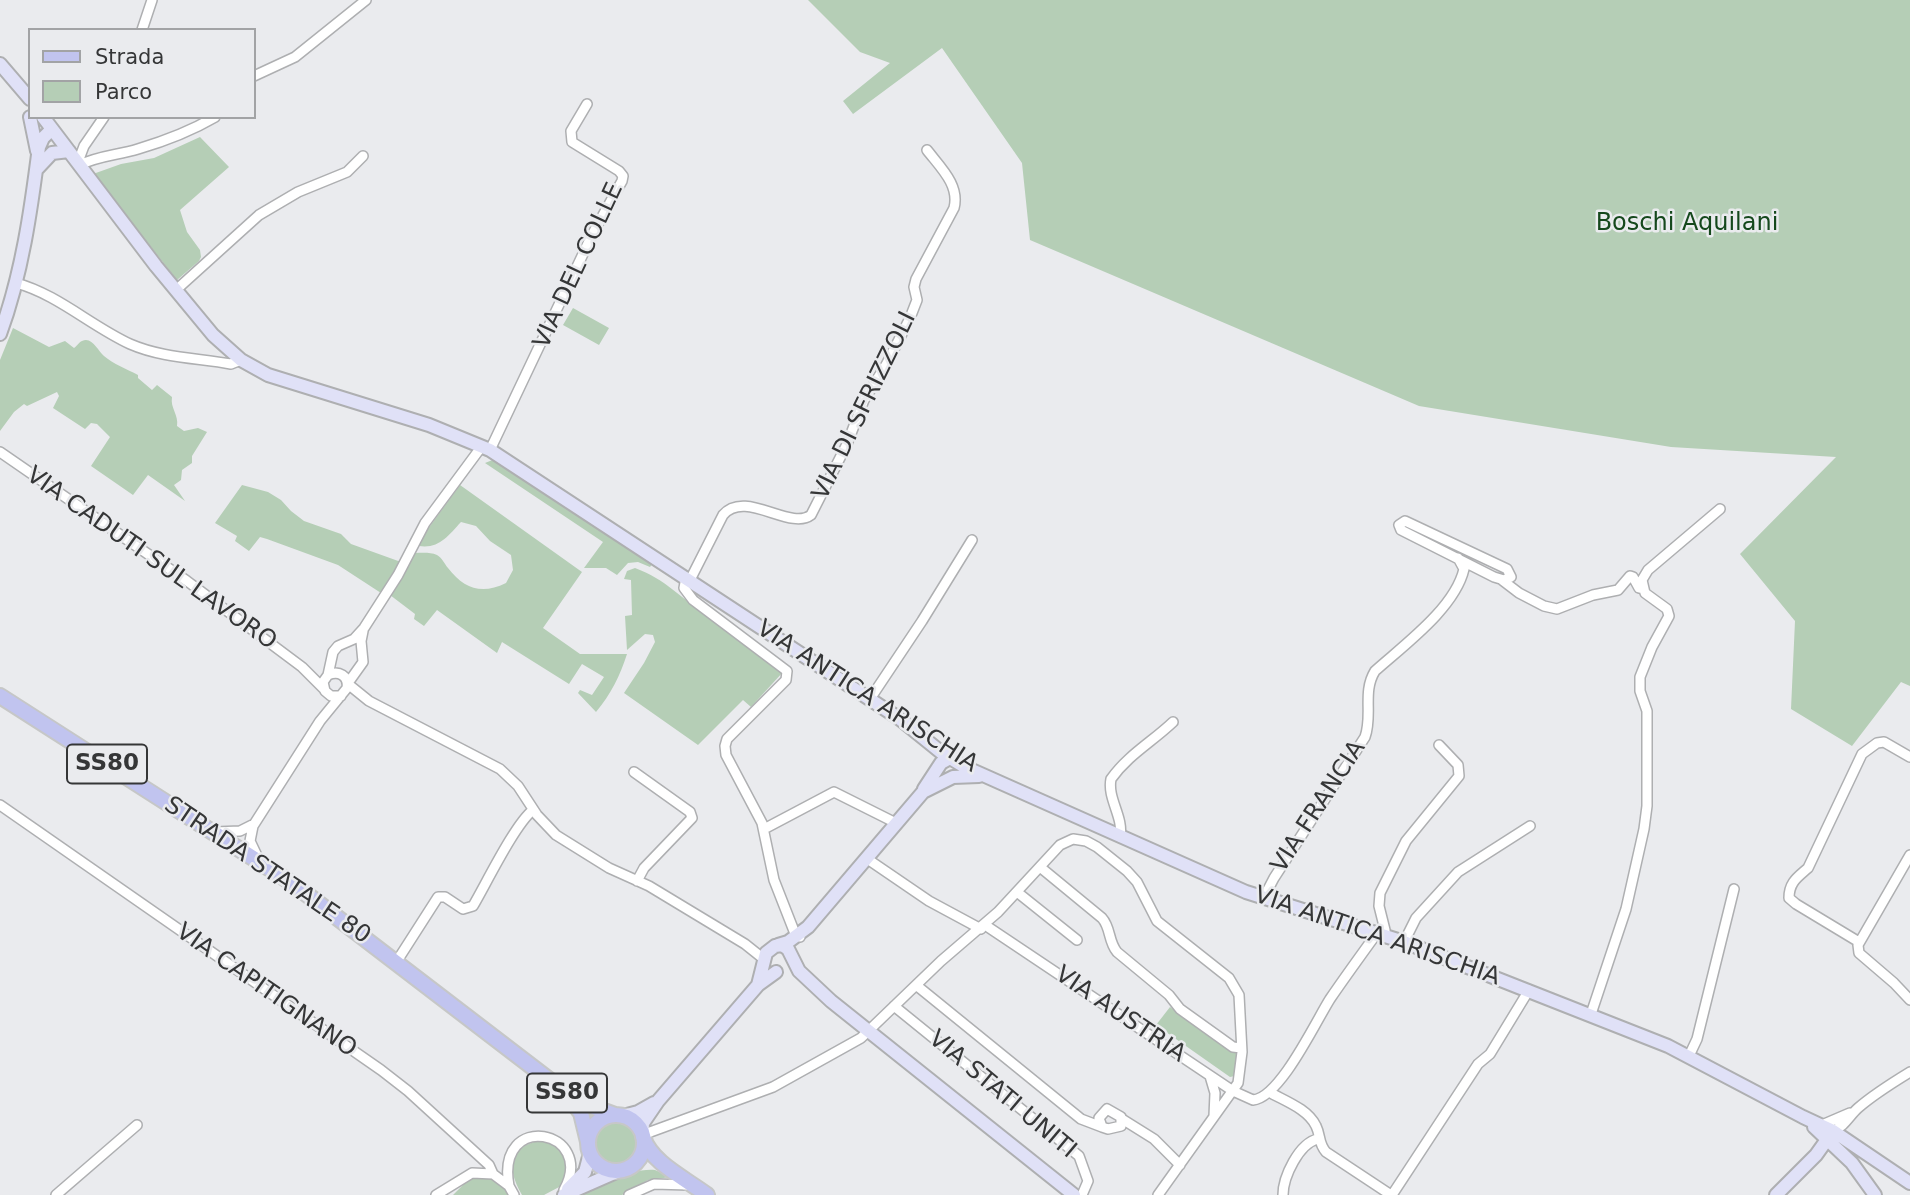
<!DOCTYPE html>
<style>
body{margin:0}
#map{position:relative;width:1910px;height:1195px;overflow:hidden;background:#eaebee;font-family:"DejaVu Sans",sans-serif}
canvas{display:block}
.legend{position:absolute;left:28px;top:28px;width:228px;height:91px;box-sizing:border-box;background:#eaebee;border:2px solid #a2a3a5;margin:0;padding:9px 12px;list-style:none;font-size:21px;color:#353637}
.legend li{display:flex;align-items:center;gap:14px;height:35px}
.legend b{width:35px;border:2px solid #a2a3a5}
</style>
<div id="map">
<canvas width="1910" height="1195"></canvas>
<ul class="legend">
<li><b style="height:9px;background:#c1c4ef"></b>Strada</li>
<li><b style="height:19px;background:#b5ceb6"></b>Parco</li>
</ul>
</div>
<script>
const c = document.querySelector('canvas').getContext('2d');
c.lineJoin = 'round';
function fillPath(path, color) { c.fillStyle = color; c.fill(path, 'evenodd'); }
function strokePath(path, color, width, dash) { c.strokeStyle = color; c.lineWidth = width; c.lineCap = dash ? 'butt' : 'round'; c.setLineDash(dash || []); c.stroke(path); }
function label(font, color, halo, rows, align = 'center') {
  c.font = font + ' "DejaVu Sans",sans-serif'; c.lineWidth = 5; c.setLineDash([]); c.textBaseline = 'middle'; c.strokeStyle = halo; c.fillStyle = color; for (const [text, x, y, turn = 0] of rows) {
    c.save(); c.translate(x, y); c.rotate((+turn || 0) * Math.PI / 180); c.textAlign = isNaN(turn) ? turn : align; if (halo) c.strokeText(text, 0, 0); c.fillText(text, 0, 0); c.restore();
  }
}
fillPath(new Path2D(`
 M808,0H1910V686L1901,682L1852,746L1791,709L1795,621L1740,554L1836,457L1671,447L1419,406L1030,240L1022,163L942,48L853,114L843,101L890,63L860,52Z
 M200,137L229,167L180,210L187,232L200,250L201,257L199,261L177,280L93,174L121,164L154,158Z
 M573,308L609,328L599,345L563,325Z
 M13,328L49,347L65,341L74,348C77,346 79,342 82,341C92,336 98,351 104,356C113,364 127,369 138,375V378L152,390L157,385L172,397C170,408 179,415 177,426L184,431L198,428L207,432L192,456V463L182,470L181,480L174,485L185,501L148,475L133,495L91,466L110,437L97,424L91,423L85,429L53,408L59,396L57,392L27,406L24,404L14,412L0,431V360Z
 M495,459L653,563L650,567L638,562L628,563L617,575L606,568H584L603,542L485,463Z
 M242,485L268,492L281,500L291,511L304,521L341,534L351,544L401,562L381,593L338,565L267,539L260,537L249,551L235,541L237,536L215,523Z
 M460,485L582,572L543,628L580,654H627C620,676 611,694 596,712L578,693L580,690L592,695L604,677L582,664L569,684L502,642L497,653L437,610L424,626L414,619L415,614L390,595L415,553C422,553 430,552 437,555C442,558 444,563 448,568C464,589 482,595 506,583L513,570L511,555L490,541L476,526L461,522C448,536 439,549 419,546L427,530Z
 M635,568C665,579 683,599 707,617C731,635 755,651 779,667L783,672L751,707L743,700L698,745L624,693L644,663L655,642L653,635L645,634L627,650L625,616L632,615L631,580L624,579L627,571Z
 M1170,1007L1230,1051L1232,1049L1239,1054V1075L1230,1077L1156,1025Z
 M593 1142a22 22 0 1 1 44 0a22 22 0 1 1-44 0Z
 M547,1139C568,1156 571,1159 561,1186L544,1195H522C504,1163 510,1145 547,1139Z
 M655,1170L671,1177L648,1180L622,1195H578C603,1188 627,1168 655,1170Z
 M475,1177C496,1177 498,1178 510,1195H453L469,1179Z`), '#b5ceb6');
const street = new Path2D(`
 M142,30L152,0
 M254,76L295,57L366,0
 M78,162L84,146L104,117
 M80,165C97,156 119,155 138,149C165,141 191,131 215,117
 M16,283C57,294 91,326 130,344C162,358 198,358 231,364L241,360
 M176,290L259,215L298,192L347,172L363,156
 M490,450L592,235L622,181L623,176L619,171L572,142L571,131L587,104
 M0,452L187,581L302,667L324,689
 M1405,521L1507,569L1511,577L1504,580L1494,577L1401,530L1399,525Z
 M686,577L684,588L693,600L787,671L786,680L727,739L725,746L726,755L762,823L774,880L794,931L800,937
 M690,580L723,515C745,489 790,531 811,515L847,444L864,400L886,365L910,318L917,300L914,287L916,279L954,208C960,185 940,167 927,150
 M1502,580L1519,593L1544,606L1557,609L1593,595L1618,590L1630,576L1633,577L1639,588L1643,589
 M328,675L333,652L338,646L354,639L364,628L398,575L425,523L482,446
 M348,683L363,662L361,641L363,631
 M348,684L369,701L500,769L518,786L537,815L556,835L609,868L649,886L745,944L765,960
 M870,699L922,621L972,540
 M634,772L690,812L692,818L644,868L637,881
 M0,805L381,1070L408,1091L489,1165L493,1174L509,1186L514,1195
 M764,829L834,792L896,823
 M215,832L240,831L252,825
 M1120,837C1124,817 1107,799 1111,779C1128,755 1152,742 1173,722
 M1910,855L1858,945L1859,953L1894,983L1910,1000
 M866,858L929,901L981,929
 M259,860L250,841L253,826L320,721L347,688C349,676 339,670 328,675L323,682L325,691L331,696H341
 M1040,867L1102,918C1111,928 1108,941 1117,952L1169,995L1180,1009L1233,1047L1241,1048
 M1017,892L1077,940
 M1263,899L1274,878L1365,737C1373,715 1362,692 1375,671C1404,645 1455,608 1464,569L1458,558
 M985,925L1233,1091L1253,1100C1280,1098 1316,1021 1330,999C1345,977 1361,955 1377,933
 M1385,935V930L1379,906L1380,893L1406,841L1459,776L1458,765L1439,745
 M1404,942L1416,918L1458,872L1530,826
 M1859,942L1796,904L1789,898C1789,882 1798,877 1808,868L1862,754L1877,743L1884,742L1910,757
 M397,961L438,897H445L463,909L473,906C486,884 515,824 533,810
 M916,985L1081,1119L1102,1127
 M894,1006L1079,1156L1088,1181L1082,1195
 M1591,1014L1626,909L1644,829L1647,806V711L1640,691V677L1652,647L1669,616L1667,609L1645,593L1642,580L1648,570L1720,509
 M1689,1056L1697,1039L1734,889
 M1210,1076L1215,1093L1214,1116
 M1269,1092C1285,1101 1308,1109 1316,1126C1321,1136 1318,1143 1326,1152L1391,1195
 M1107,1109L1121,1117V1126L1108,1129L1102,1127L1099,1118Z
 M1122,1119L1154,1139L1180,1165
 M1822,1125L1850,1113
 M1833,1131C1845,1126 1849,1116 1858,1108C1874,1094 1892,1083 1910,1072
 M642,1135L773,1087L861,1038L941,961L998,912L1060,845L1073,839L1086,841L1097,847L1127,871L1137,882L1157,921L1229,978L1239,995L1242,1052L1238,1083L1158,1195
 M509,1186C495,1109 597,1130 564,1190
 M56,1195L137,1125
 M436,1195L472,1173L493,1174
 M629,1195L654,1184L688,1185
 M1283,1195C1283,1177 1299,1143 1318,1139
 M1392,1195L1478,1064L1490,1054L1529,990`);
const secondary = new Path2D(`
 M0,64L30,99
 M30,117L37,151
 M43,117L156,266L213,335L241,360L268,375L429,425L490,450L900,719L942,753L965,767L1246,892L1404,942L1668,1046L1803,1117L1833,1131L1910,1183
 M37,169L52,153L69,151
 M0,334C22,274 31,210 39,147L43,138L52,129
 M924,789L941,763L950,758
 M778,945L788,942L808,927L923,792L953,777L979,776
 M758,985L766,953L775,946L782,945L788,949L799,971L831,1001L1074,1195
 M623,1116L638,1112L654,1103
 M1814,1127L1852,1163L1875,1195
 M642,1135L643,1123L658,1101L758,985L776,972
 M568,1189L585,1172L590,1153
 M564,1195L621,1170
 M1776,1195L1816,1155L1831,1134`);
const primary = new Path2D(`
 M0,696L292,883L565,1092L581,1113L588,1142
 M571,1086L596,1108L615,1115
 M588 1143a28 28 0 1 1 56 0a28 28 0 1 1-56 0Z
 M643,1137C651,1163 686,1179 707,1195`);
strokePath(street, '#aeafb1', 12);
strokePath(secondary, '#aeafb1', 16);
strokePath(primary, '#c6c7c7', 18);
strokePath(street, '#fff', 9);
strokePath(secondary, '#e0e1f7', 12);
strokePath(primary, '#c1c4ef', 14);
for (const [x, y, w] of [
 [107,764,80],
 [567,1093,80]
]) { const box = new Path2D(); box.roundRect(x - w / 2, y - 19.5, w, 39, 5); c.fillStyle = '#eaebee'; c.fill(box); strokePath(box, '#353637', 2); }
label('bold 23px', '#353637', null, [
 ["SS80",107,764],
 ["SS80",567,1093]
]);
label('24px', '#15481c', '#eaebee', [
 ["Boschi Aquilani",1687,224]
]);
label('24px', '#353637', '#eaebee', [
 ["VIA DEL COLLE",579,266,-65],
 ["VIA DI SFRIZZOLI",865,406,-64],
 ["VIA CADUTI SUL LAVORO",151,559,35],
 ["VIA ANTICA ARISCHIA",867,697,33],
 ["VIA FRANCIA",1319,807,-57],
 ["STRADA STATALE 80",267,871,34],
 ["VIA ANTICA ARISCHIA",1377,937,19],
 ["VIA CAPITIGNANO",266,991,35],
 ["VIA AUSTRIA",1120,1015,34],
 ["VIA STATI UNITI",1002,1095,40]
]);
</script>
